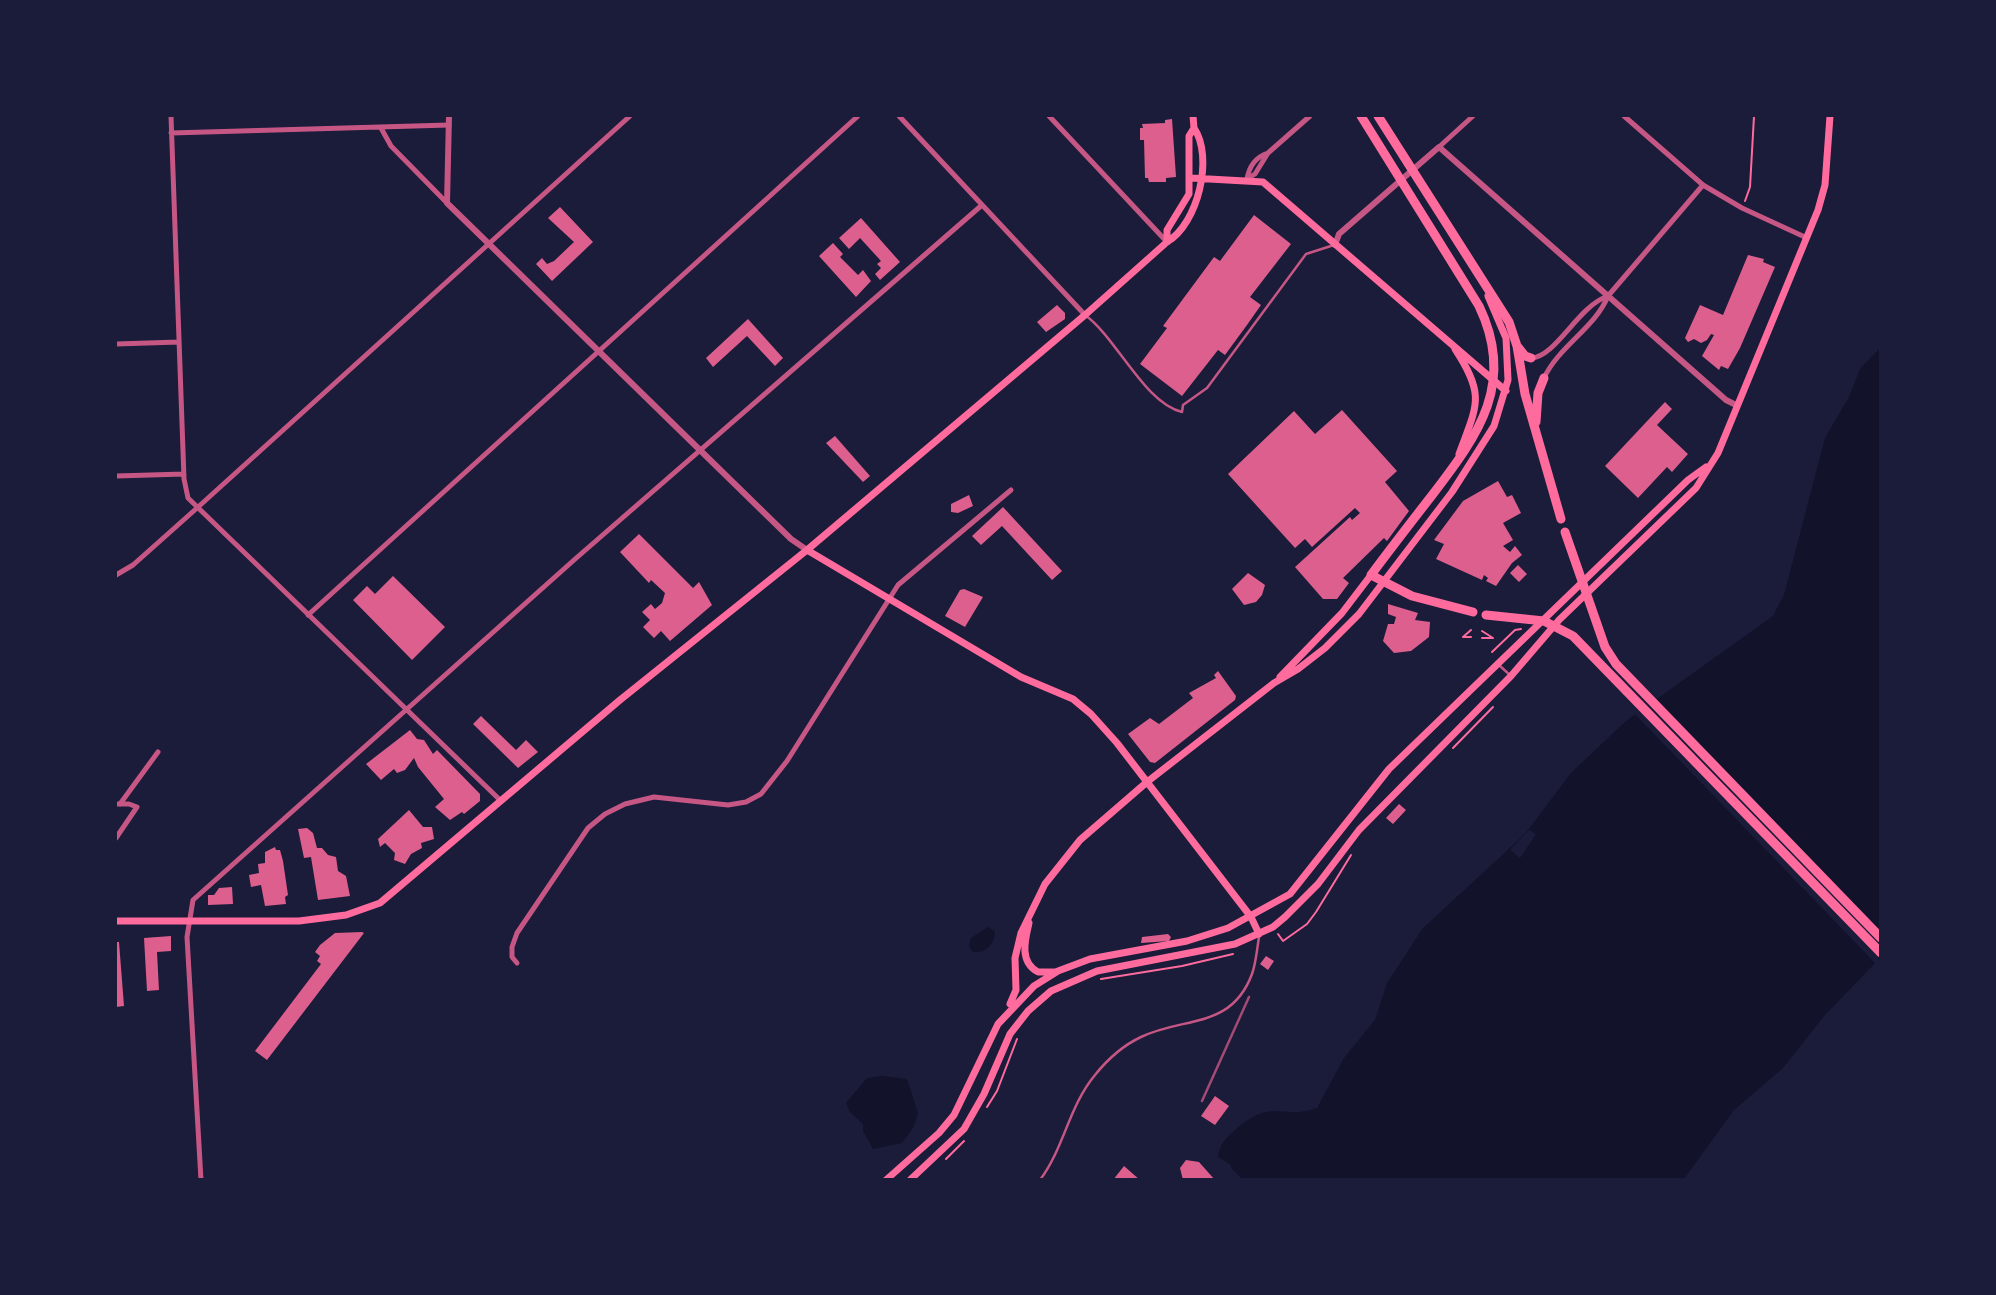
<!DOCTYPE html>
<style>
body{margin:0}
#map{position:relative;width:1996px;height:1295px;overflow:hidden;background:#1b1b3a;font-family:Jost,sans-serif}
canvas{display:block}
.frame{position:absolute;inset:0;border:117px solid #1b1b3a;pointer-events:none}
</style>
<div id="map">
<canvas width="1996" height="1295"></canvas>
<div class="frame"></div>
</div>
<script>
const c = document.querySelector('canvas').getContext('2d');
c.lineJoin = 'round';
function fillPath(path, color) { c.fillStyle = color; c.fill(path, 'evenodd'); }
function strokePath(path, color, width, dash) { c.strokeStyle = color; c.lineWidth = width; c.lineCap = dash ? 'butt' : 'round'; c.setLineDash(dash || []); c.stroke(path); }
fillPath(new Path2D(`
 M1880,348V958L1825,1015L1783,1068L1734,1110L1684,1179L1243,1180L1231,1168V1165L1218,1157C1220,1144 1225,1139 1235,1130C1274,1096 1280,1121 1317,1108L1344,1058L1375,1020L1387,983L1423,928L1525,834L1571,773L1626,721L1773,616L1784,595L1825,438L1849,397L1860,369Z
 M988,927L995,932C995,944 985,954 973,952L969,946L971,938Z
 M882,1076L907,1079L918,1113L913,1128L902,1143L873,1149L863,1131V1124L850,1112L846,1103L867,1078Z`), '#12122b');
fillPath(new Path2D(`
 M1655,697L1880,930L1878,966L1633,712Z
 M1529,830L1536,834L1520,858L1510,850Z`), '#1b1b3a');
fillPath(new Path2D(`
 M1172,119L1176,177L1166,178V182H1149L1148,178H1145L1144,140H1140V128H1143L1142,124L1165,123V120Z
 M560,207L593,242L552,281L536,264L542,258L547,264L554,261L574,242L548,218Z
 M1254,215L1291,244L1250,297L1261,305L1247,325L1225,355L1218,350L1182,396L1140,364L1167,328L1163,326L1214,257L1220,261Z
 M861,218L900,262L880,280L875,274L881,268L877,264L881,261L860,238L849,249L839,238Z
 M833,243L843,254L840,257L858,275L863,270L871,281L856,297L819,256Z
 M1748,255L1764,259L1763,262L1775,267L1740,348L1728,369L1721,366L1719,370L1702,356L1714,335L1711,334L1707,340L1701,343L1694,339L1688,342L1685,338L1700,305L1723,315Z
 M1057,305L1065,313V319L1046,332L1037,322Z
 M748,319L783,358L775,366L747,336L713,367L706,358Z
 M1665,402L1672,409L1657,425L1688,454L1672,472L1667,467L1638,498L1605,466Z
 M1342,410L1397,471L1385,482L1409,511L1387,541L1384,538L1343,578L1349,583L1337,599H1323L1295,567L1350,517L1352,520L1360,513L1355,508L1312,547L1305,539L1295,548L1228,474L1294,411L1315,434Z
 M835,436L870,476L863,482L826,443Z
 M1498,481L1507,497L1512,495L1521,513L1503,523L1513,540L1503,546L1510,552L1515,546L1522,555L1512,563L1496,586L1486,581L1488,578L1484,575L1482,580L1436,559L1444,544L1434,540L1463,501Z
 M969,495L973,506L958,513L951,512V504Z
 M1003,507L1062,571L1052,580L1002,526L981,545L972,536Z
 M639,534L693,588L699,582L712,605L670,641L661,631L654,638L643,627L650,620L642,612L651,604L655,609L662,603L665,593L651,580L649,583L620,552Z
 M1518,565L1527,574L1519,582L1510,573Z
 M1248,573L1265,585L1262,595L1256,602L1244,605L1232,589Z
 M393,576L445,627L412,660L353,600L367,586L375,594Z
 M964,589L983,597L965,627L945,616L960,590Z
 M1388,604L1418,613L1415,620L1430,622L1429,637L1411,651L1394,653L1383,641L1388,624H1394L1396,617L1388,614Z
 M1218,671L1236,696L1235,700L1155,763L1150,762L1128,734L1150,718L1159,724L1193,698L1189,693L1216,678L1214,675Z
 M481,716L516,750L526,740L538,752L518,768L473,724Z
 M410,730L417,739L424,740L433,754L437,750L480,794V801L464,814L462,812L450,820L435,807L444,799L418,767L414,758L405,770L397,773L394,769L381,780L366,764Z
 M1399,804L1406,810L1393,824L1386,818Z
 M409,810L423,827H432L434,839L421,843L422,848L411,854L405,864L394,860L395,853L385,843L380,847L378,839Z
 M307,828L313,833L317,848H322L328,855L336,857L338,871L346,876L350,896L318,900L311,857L304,858L298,829Z
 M275,847L276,850H280L283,861L288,895L285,897L286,904L265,906L261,885L251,887L249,875L259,873L258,864L265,863V852Z
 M232,887L233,904L208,905V895H214L219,888Z
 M362,932L364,933L267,1060L255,1051L321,964L317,961L320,956L315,952L320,945L335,933Z
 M1168,934L1171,937L1169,941L1141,943L1142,937Z
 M171,936V951L157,952L159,990L147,991L144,938Z
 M116,942H119L124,1006L116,1007Z
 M1266,956L1274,961L1268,970L1260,964Z
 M1215,1096L1229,1106L1215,1125L1201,1116Z
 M1186,1160L1199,1162L1215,1180H1183L1180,1168Z
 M1124,1166L1140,1180H1113Z`), '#dd5f8e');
strokePath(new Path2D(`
 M1745,201L1750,187L1754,116
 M1482,631L1493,638
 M1463,637L1471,630
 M1464,637H1471
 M1482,638H1492
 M1492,652L1515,630L1521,629
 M1453,748L1493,707
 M1278,934L1283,941L1307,924L1316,912L1351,855
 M1101,979L1182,966L1233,954
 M987,1107L997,1091L1017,1039
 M946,1159L964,1141`), '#ff6b9d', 2);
strokePath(new Path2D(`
 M1085,315C1116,337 1145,404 1182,412L1183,405L1207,388L1306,254L1334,245
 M1500,666L1511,676
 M1040,1180C1064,1148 1069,1106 1095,1075C1107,1060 1124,1045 1141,1037C1184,1016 1231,1030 1252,974C1256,963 1257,949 1259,937`), '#c65784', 2.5);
strokePath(new Path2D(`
 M171,116L184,479L188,498L500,800
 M899,116L1085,315
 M1049,116L1167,242
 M1624,116L1703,185L1742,208L1807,238
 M381,128L391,146L447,203
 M171,133L449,125
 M1439,147L1473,116
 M1247,179C1249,167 1256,157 1268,153L1310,116
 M1247,179L1255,174L1268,153
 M116,344L179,342
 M1531,358C1556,357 1578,306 1608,296
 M1544,378C1559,346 1595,328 1608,296L1703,185
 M116,476L184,474
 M116,575L133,565L197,508L630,116
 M308,615L858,116
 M116,804H129L137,807L116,838
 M120,804L158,752
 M517,963L512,957V947L517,933L588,828L605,814L625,804L654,797L728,805L746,802L761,794L787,761L898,585L1011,490
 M201,1180L187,937L193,900L574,560L982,205`), '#c65784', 5);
strokePath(new Path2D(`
 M449,116L447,203L791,539L807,550
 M1335,245L1339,234L1439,147L1726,400L1736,405`), '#c65784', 6);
strokePath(new Path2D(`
 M1191,178L1263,182L1506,391
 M1167,242V230L1189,194V136L1194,128L1193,116
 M1455,349C1486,396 1477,405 1459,454
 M807,550L1021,677L1073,699L1091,714L1117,743L1251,917L1259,934
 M1280,677L1342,613L1371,575
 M116,921H299L346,915L380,903L620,700L807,550L1085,315L1167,242C1198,224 1214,157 1194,128
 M1029,923C1025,940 1019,962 1038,972H1055
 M1010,1004L1016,990L1015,958L1021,933L1045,884L1080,840L1147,782L1274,683L1298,669L1325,648L1359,614L1452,492L1494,426L1508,380L1506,338L1488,296
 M886,1180L939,1133L954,1115L998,1024L1034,986L1058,971L1090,959L1187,941L1228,928L1290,894L1389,769L1688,480L1706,467
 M910,1180L964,1129L984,1094L1010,1034L1028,1011L1051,991L1097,971L1235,944L1273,927L1285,917L1318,884L1359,830L1511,676L1559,620L1696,488L1718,453L1818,210L1825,185L1830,116`), '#ff6b9d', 7);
strokePath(new Path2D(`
 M1361,116L1479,306C1516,383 1479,434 1433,494C1412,521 1391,548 1371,575L1412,596L1473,612
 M1378,116L1509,322L1517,346L1525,394L1561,519
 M1518,347L1525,356L1531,358
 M1536,422L1538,393L1544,378
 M1565,532L1605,647L1616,664L1881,938
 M1486,615L1544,621L1573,636L1881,953`), '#ff6b9d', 9);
strokePath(new Path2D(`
 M1202,1101L1249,997`), '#a44b75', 2.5);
</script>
